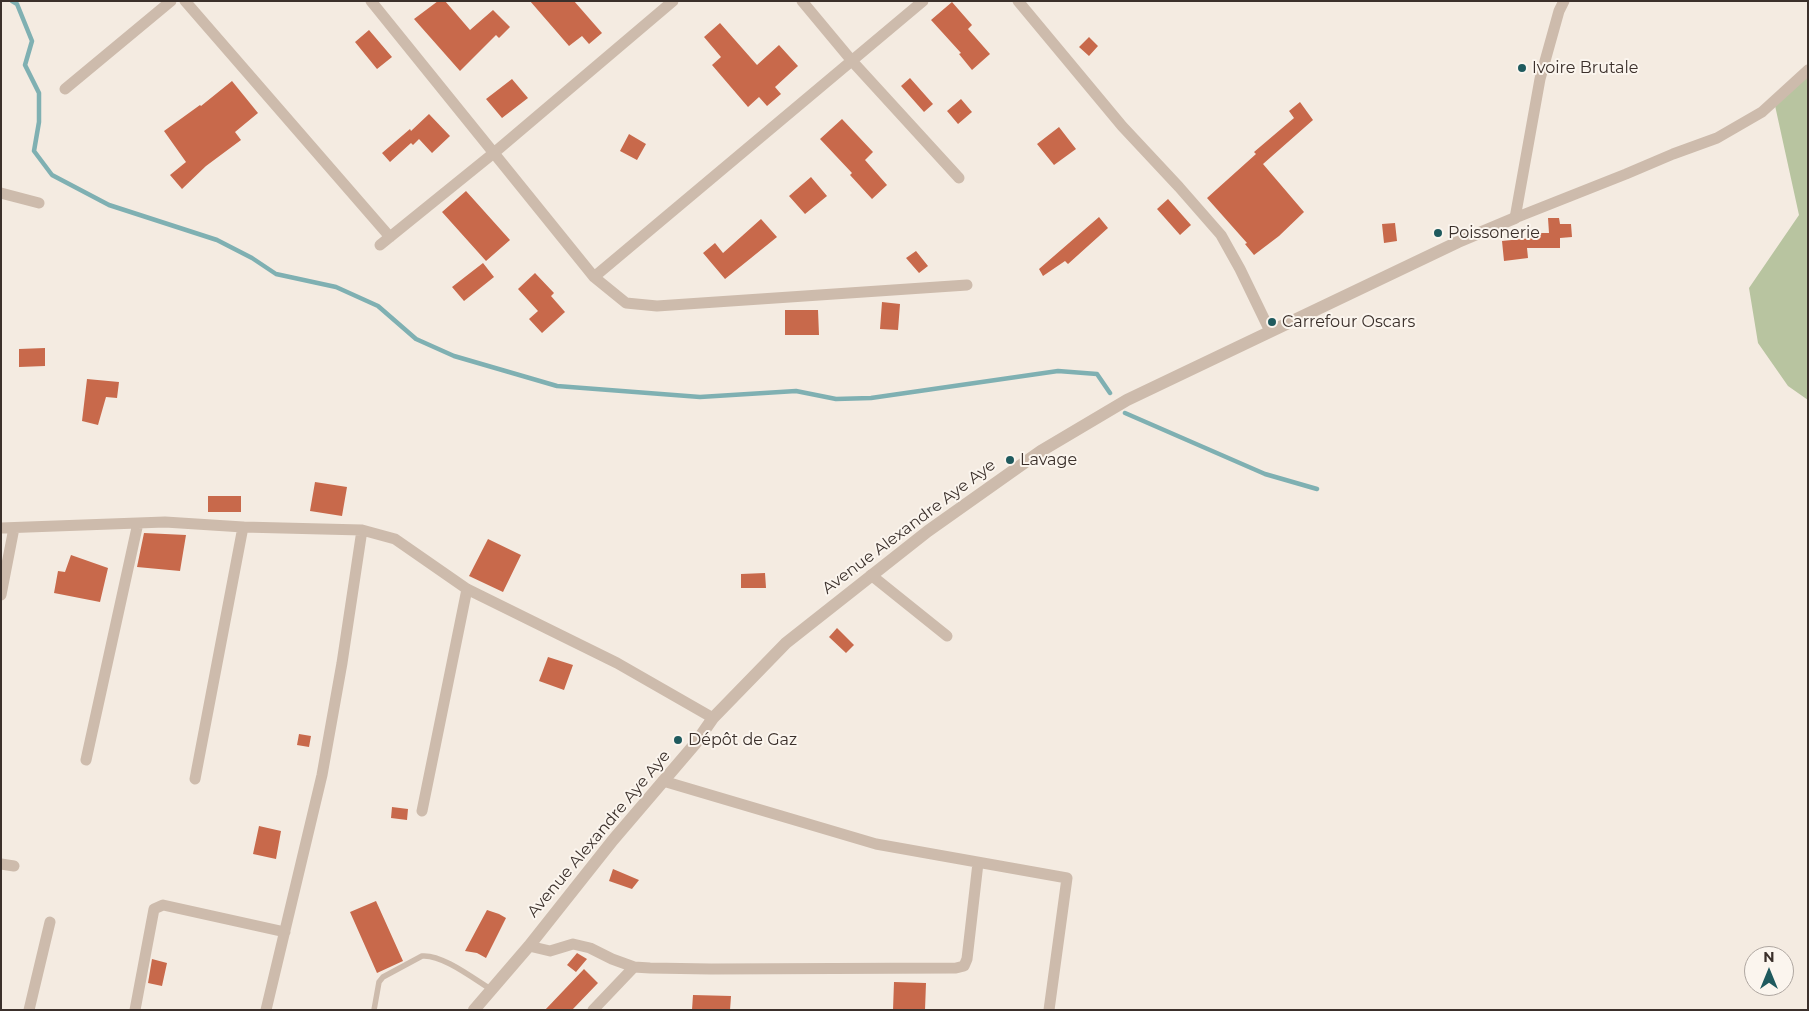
<!DOCTYPE html>
<meta charset="utf-8">
<style>
body{margin:0}
#map{position:relative;width:1809px;height:1011px;overflow:hidden;background:#f4ebe1;font-family:Montserrat,sans-serif}
canvas{display:block}
.frame{position:absolute;inset:0;border:2px solid #3b302b;pointer-events:none}
.north{position:absolute;left:1744px;top:946px;width:50px;height:50px;box-sizing:border-box;background:#fbf5ee;border:1px solid #aea6a0;border-radius:50%;rotate:0deg;font-size:14px;font-weight:700;line-height:20px;text-align:center;color:#3b302b}
.north::after{content:'';display:block;margin:auto;width:18px;height:22px;background:#1f5a5e;clip-path:polygon(50% 0,100% 100%,50% 72%,0 100%)}
</style>
<div id="map">
<canvas width="1809" height="1011"></canvas>
<div class="frame"></div>
<div class="north">N</div>
</div>
<script>
const c = document.querySelector('canvas').getContext('2d');
c.lineJoin = 'round';
function fillPath(path, color) { c.fillStyle = color; c.fill(path, 'evenodd'); }
function strokePath(path, color, width, dash) { c.strokeStyle = color; c.lineWidth = width; c.lineCap = dash ? 'butt' : 'round'; c.setLineDash(dash || []); c.stroke(path); }
function label(font, color, halo, rows, align = 'center') {
  c.font = font + ' Montserrat,sans-serif'; c.lineWidth = 4; c.setLineDash([]); c.textBaseline = 'middle'; c.strokeStyle = halo; c.fillStyle = color; for (const [text, x, y, turn = 0] of rows) {
    c.save(); c.translate(x, y); c.rotate((+turn || 0) * Math.PI / 180); c.textAlign = isNaN(turn) ? turn : align; if (halo) c.strokeText(text, 0, 0); c.fillText(text, 0, 0); c.restore();
  }
}
fillPath(new Path2D(`
 M1808,70V400L1788,386L1758,343L1749,288L1799,215L1774,101Z`), '#b8c4a0');
strokePath(new Path2D(`
 M12,1L17,4L32,41L25,65L39,93V122L34,151L52,175L109,205L217,240L252,258L276,274L336,287L378,306L416,339L454,356L557,386L700,397L796,391L836,399L871,398L1058,371L1097,374L1110,393
 M1125,413L1265,474L1317,489`), '#7fb0b2', 4.5);
fillPath(new Path2D(`
 M438,1H445L470,30L493,10L510,27L499,38L496,35L460,71L414,19Z
 M530,1H574L602,33L589,44L582,36L569,46Z
 M952,2L972,25L968,29L990,54L972,70L959,54L961,53L931,20Z
 M720,23L757,65L779,45L798,66L775,87L781,94L767,106L759,97L748,107L712,65L721,57L704,37Z
 M369,30L392,57L377,69L355,42Z
 M1089,37L1098,46L1089,56L1079,47Z
 M910,78L933,104L924,112L901,86Z
 M512,79L528,98L502,118L486,99Z
 M232,81L258,113L235,132L241,140L206,166L182,189L170,175L186,162L164,131L200,105L201,106Z
 M961,99L972,112L958,124L947,111Z
 M1300,102L1313,120L1263,164L1304,212L1279,236L1254,255L1245,244L1247,243L1207,198L1256,154L1254,152L1294,118L1289,111Z
 M429,114L450,136L432,153L419,139L413,145L411,143L390,162L382,153L410,129L411,131Z
 M842,119L873,152L865,160L887,185L872,199L850,175L852,173L820,139Z
 M1059,127L1076,149L1054,165L1037,144Z
 M629,134L646,144L637,160L620,151Z
 M811,177L827,196L805,214L789,196Z
 M466,191L510,240L486,261L442,212Z
 M1168,199L1191,225L1180,235L1157,209Z
 M1099,217L1108,228L1068,264L1065,261L1043,276L1039,269Z
 M1548,218H1559L1560,224H1571L1572,237L1560,238V248H1527L1528,258L1504,261L1502,241L1531,238V233H1549Z
 M761,219L777,237L725,279L703,253L715,243L723,253Z
 M1395,223L1397,241L1384,243L1382,224Z
 M916,251L928,266L919,273L906,258Z
 M483,263L494,277L464,301L452,287Z
 M535,273L554,293L551,296L565,312L542,333L529,319L538,311L518,289Z
 M882,302L900,304L898,330L880,329Z
 M785,310H818L819,335H785Z
 M45,348V366L19,367V349Z
 M87,379L119,382L117,398L106,397L98,425L82,421Z
 M315,482L347,487L342,516L310,511Z
 M208,496H241V512H208Z
 M144,533L186,535L180,571L137,567Z
 M488,539L521,555L503,592L469,576Z
 M71,555L108,568L100,602L54,593L58,571L65,572Z
 M765,573L766,588H741V574Z
 M837,628L854,645L846,653L829,637Z
 M548,657L573,665L564,690L539,681Z
 M299,734L311,736L309,747L297,745Z
 M392,807L408,809L407,820L391,818Z
 M259,826L281,831L276,859L253,854Z
 M613,869L639,880L632,889L609,881Z
 M376,901L403,961L377,973L350,912Z
 M487,910L499,914L506,918L486,958L477,953L465,951Z
 M577,953L587,959L576,972L567,965Z
 M152,959L167,963L162,986L148,983Z
 M584,969L598,983L572,1010H545Z
 M894,982L926,983L925,1010H893Z
 M693,995L731,996L730,1010H692Z`), '#c8694b');
strokePath(new Path2D(`
 M374,1010L379,982L383,977L422,956C442,954 474,979 492,990`), '#cdbbac', 5.5);
strokePath(new Path2D(`
 M185,1L390,237
 M371,1L594,277L626,303L657,306L967,285
 M802,1L852,61L959,178
 M1018,1L1122,126L1179,187L1221,235L1240,269L1270,331
 M65,89L171,1
 M1,193L39,203
 M1515,218L1626,174L1673,154L1717,138L1762,112L1808,70
 M1515,218L1540,79L1559,11L1564,1
 M380,245L495,152L673,1
 M594,277L923,1
 M1,528L165,522L243,527L362,530L395,539L467,589L617,663L713,718
 M871,575L947,636
 M1,595L14,528
 M86,760L138,523
 M195,779L243,527
 M663,781L876,844L1067,878L1049,1010
 M422,811L467,589
 M1,864L14,866
 M529,946L550,951L573,944L590,948L612,959L634,967L650,968L711,969L956,968L964,966L967,959L978,863
 M29,1010L50,922
 M135,1010L154,909L163,905L285,932
 M266,1010L322,775L342,663L362,530
 M593,1010L634,967`), '#cdbbac', 11);
strokePath(new Path2D(`
 M474,1010L529,946L613,840L695,744L713,718L786,643L928,531L1041,451L1127,400L1458,242L1515,218`), '#cdbbac', 12);
for (const [x, y, r, color] of [
 [1522,68,5,"#1f5a5e"],
 [1438,233,5,"#1f5a5e"],
 [1272,322,5,"#1f5a5e"],
 [1010,460,5,"#1f5a5e"],
 [678,740,5,"#1f5a5e"]
]) { const dot = new Path2D(); dot.arc(x, y, r, 0, 2 * Math.PI); c.fillStyle = color; c.fill(dot); strokePath(dot, '#fbf5ee', 2); }
label('16px', '#3b302b', '#fbf5ee', [
 ["Ivoire Brutale",1532,68],
 ["Poissonerie",1448,233],
 ["Carrefour Oscars",1282,322],
 ["Lavage",1020,460],
 ["Dépôt de Gaz",688,740]
], 'left');
label('16px', '#3b302b', '#fbf5ee', [
 ["Avenue Alexandre Aye Aye",909,527,-37],
 ["Avenue Alexandre Aye Aye",599,834,-50]
]);
</script>
